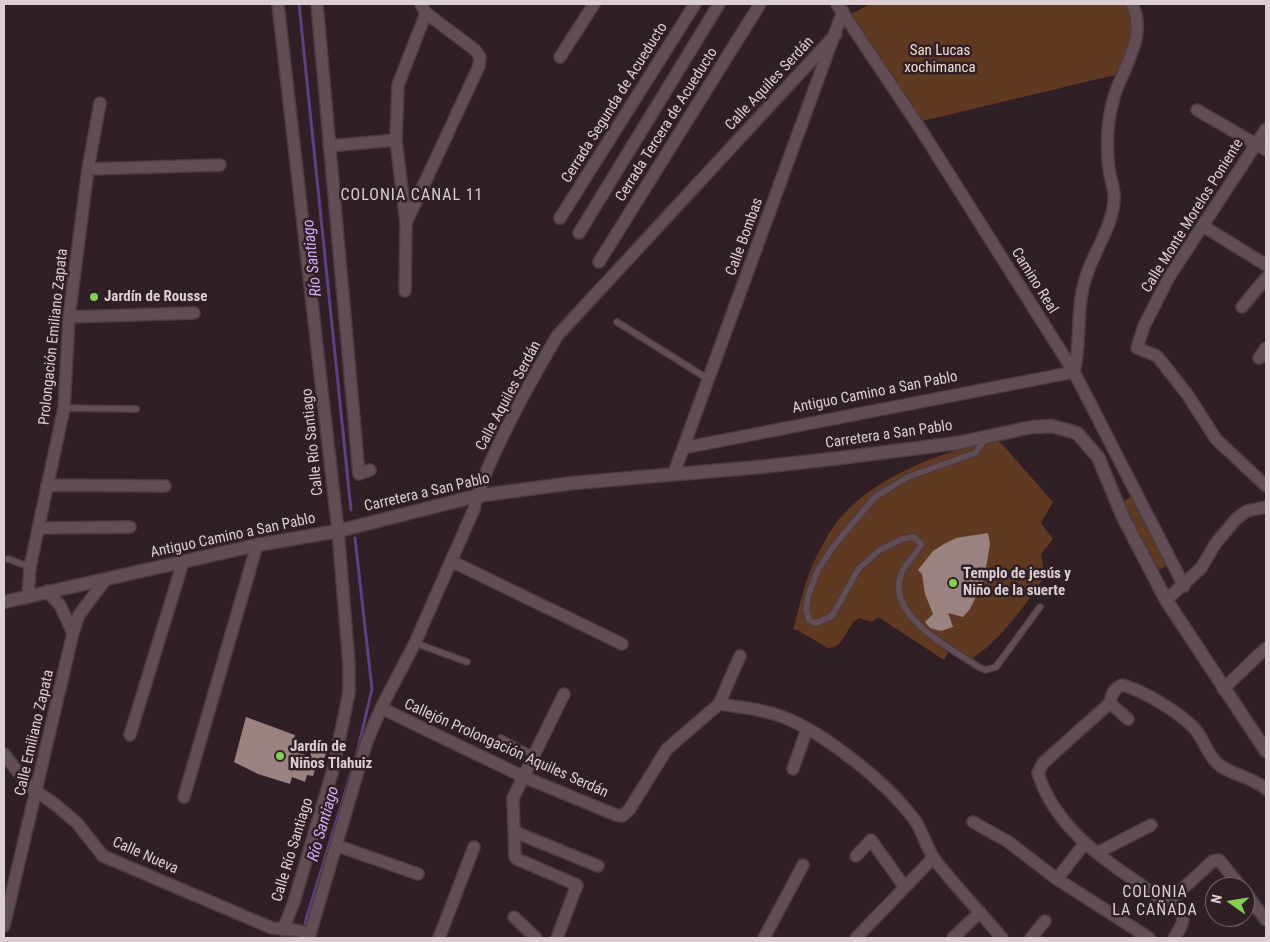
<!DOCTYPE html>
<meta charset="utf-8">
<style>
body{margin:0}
#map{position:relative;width:1270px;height:942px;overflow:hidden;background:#301f24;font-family:"Roboto Condensed",sans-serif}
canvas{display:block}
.frame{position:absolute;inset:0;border:5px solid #dbcfd3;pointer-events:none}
.north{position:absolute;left:1205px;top:877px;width:50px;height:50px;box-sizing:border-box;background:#301f24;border:1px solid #74656a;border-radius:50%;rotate:283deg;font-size:14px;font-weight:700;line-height:20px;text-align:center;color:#dbcfd3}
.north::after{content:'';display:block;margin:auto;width:18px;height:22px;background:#81d050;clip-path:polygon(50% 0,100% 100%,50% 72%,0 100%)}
</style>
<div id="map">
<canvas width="1270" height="942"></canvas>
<div class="frame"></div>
<div class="north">N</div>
</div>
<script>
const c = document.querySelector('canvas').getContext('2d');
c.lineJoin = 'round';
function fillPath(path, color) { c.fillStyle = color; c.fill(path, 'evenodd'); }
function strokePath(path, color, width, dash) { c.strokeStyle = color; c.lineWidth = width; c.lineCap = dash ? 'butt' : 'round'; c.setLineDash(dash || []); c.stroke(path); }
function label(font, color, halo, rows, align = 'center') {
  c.font = font + ' "Roboto Condensed",sans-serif'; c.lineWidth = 5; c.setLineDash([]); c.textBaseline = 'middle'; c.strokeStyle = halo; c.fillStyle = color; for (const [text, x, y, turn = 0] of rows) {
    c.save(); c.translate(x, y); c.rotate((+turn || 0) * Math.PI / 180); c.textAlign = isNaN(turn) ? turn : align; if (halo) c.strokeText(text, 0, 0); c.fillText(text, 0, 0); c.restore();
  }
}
fillPath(new Path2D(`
 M870,4H1129C1141,27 1129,51 1119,74L914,123L846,17Z
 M995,440L1002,444L1053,502L1041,523L1053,539L1041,554L1045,576C1023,608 1002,639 969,661L950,649L944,660L878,617L872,622L859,618C845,625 846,648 828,648L797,630H793C799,608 804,585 813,564C819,551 831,528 840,518C878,475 941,452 995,440Z
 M1133,495L1169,564L1159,570L1123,502Z`), '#5f3920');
strokePath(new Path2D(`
 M299,4L351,510
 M303,938L306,920L356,757L372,689L355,538`), '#5e4183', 3);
fillPath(new Path2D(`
 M988,533L990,544L984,580L970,609L963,617L948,613L953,627L941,631L930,628L925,622L933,614L925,594L922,574L918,570L933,551L944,544L956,538Z
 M246,717L295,735L291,751L310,756L314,744L327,750L323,762L318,760L313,776L307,775L305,782L292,777L290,784L258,774L234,762Z`), '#99827f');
const service = new Path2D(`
 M617,322L708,379
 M64,408L136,409
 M986,438L975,453L908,477L875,497L832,548L818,570L808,596L806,611L809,620L816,623L832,616L859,568L880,550L902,539L914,537L921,544C916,556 908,560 903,570C881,613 949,647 977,666L985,670L996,667L1040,607
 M8,559L30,567
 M415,643L467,662
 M501,738L535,756`);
const minor = new Path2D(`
 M278,4L338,531L349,664V692L334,766L294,902L283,930
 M317,4L359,474L370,470
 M837,4L918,125L1074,372L1184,586
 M560,57L594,4
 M1197,110L1266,150
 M1266,129L1169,277L1144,326L1137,348L1157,356L1187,394L1216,439L1266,486
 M329,146L396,140
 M88,169L220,165
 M560,218L695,4
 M406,223L479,66L480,57L475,50L426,13
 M1203,226L1266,265
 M579,233L719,4
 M599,262L760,4
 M405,291L406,223L396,140L398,85L426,13L421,4
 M1242,307L1266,278
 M69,317L194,313
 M1259,358L1266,348
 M683,448L1074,372C1082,340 1075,306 1087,274C1095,249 1115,223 1114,195C1114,187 1110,178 1109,169C1106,145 1107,121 1114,97C1123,67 1148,36 1132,4
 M674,473L843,11
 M47,485L165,486
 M38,528L130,527
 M451,561L622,644
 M47,591L60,605L73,633
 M28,596L30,567L64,408L69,317L88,169L100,103
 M1166,600L1201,568L1216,543L1236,519L1247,511L1266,507
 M1223,689L1266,648
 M1110,703L1128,719
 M719,704L740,656
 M381,708L524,777L616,815L622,816L629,810L667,749L719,704C740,707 762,709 783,717C825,733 887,783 914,819C923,831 926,848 935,860C956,887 980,912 1002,938
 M130,735L183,562
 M4,754L28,785L57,806L77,823L103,856L272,928L295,930L310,934L366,744L381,708L415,643L474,509C477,491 485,475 492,459C511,416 534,376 557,336L836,34
 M793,769L807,729
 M184,797L257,545
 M973,822L1007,841L1057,879L1149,938
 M515,832L598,866
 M338,846L418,874
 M1097,853L1151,825
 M856,856L871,840L904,886
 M1057,879L1085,843
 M1241,887L1219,860L1213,861L1167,903C1117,867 1057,835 1038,773L1043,763L1110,703C1112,694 1113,689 1122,685C1144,691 1179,712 1195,729C1204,740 1207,754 1218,764C1232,776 1252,776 1266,789
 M1245,892L1266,920
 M1167,903C1187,917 1187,917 1174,938
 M514,917L536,938
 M4,926L73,633L79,615L105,580
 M439,938L474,847
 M557,938L577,885L517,859L515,857L513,798L564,694
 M764,938L803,865
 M856,938L933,858
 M953,938L980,912
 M1031,938L1045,921`);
const secondary = new Path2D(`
 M4,602L257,545L338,531L476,496L573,483L760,467L840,458L957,443L1032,427L1052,426L1077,433L1098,457L1123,517L1166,600L1266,751`);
strokePath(service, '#4a3c41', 8);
strokePath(minor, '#4a3c41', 14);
strokePath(secondary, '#4a3c41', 15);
strokePath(service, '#614d53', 5.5);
strokePath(minor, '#614d53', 11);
strokePath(secondary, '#614d53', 12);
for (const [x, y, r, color] of [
 [94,297,5,"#81d050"],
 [953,583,5,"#81d050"],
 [280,756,5,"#81d050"]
]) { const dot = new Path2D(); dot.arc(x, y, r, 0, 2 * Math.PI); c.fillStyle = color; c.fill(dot); strokePath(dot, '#301f24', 2); }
label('15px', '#f1ddd1', '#301f24', [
 ["San Lucas",940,51],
 ["xochimanca",940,68]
]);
label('15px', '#dbcfd3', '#301f24', [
 ["Calle Aquiles Serdán",770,84,-47],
 ["Cerrada Segunda de Acueducto",615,103,-58],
 ["Cerrada Tercera de Acueducto",667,125,-58],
 ["Calle Monte Morelos Poniente",1193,216,-58],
 ["Calle Bombas",745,237,-70],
 ["Camino Real",1034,281,58],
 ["Prolongación Emiliano Zapata",54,337,-84],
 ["Antiguo Camino a San Pablo",875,393,-11],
 ["Calle Aquiles Serdán",509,396,-62],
 ["Carretera a San Pablo",889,435,-8],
 ["Calle Río Santiago",313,442,-96],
 ["Carretera a San Pablo",427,493,-13],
 ["Antiguo Camino a San Pablo",233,536,-12],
 ["Calle Emiliano Zapata",35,733,-77],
 ["Callejón Prolongación Aquiles Serdán",506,749,24],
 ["Calle Río Santiago",293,850,-73],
 ["Calle Nueva",145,856,24]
]);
label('bold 15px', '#dbcfd3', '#301f24', [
 ["Jardín de Rousse",104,297],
 ["Templo de jesús y",963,574],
 ["Niño de la suerte",963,591],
 ["Jardín de",290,747],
 ["Niños Tlahuiz",290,764]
], 'left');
c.letterSpacing = '1px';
label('16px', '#dbcfd3', '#301f24', [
 ["COLONIA CANAL 11",412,196],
 ["COLONIA",1155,893],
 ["LA CAÑADA",1155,911]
]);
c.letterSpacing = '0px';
label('italic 16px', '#ccacf9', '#301f24', [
 ["Río Santiago",313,258,-96],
 ["Río Santiago",324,824,-74]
]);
</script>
